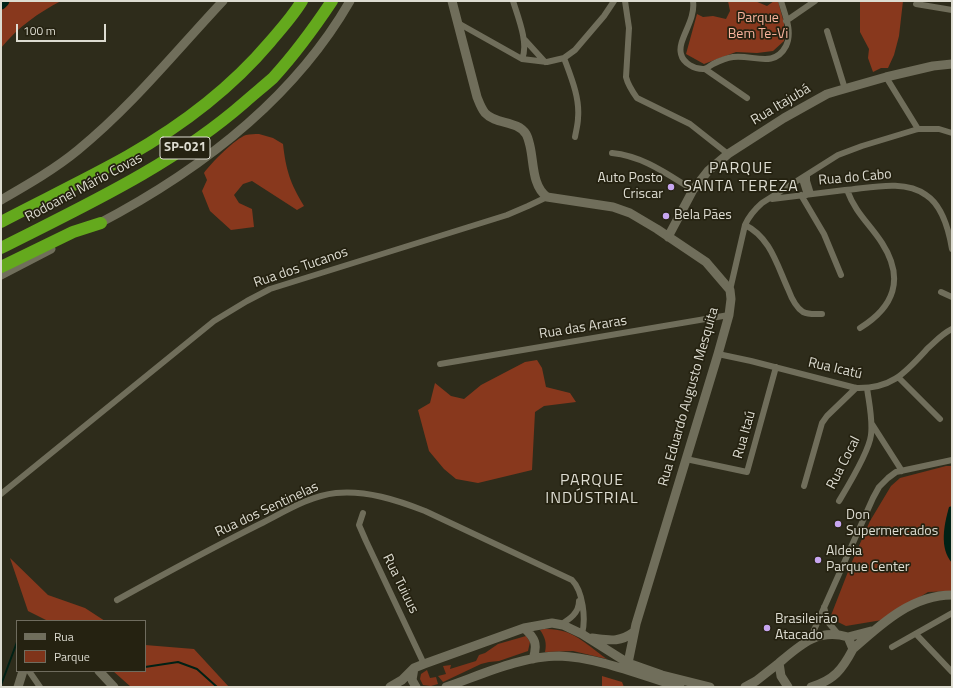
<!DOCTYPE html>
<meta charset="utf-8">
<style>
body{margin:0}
#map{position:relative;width:953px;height:688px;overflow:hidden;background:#2e2c1b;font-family:"Titillium Web",sans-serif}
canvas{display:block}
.frame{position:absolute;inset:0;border:2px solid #dddcd1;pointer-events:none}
.legend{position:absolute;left:16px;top:620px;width:130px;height:52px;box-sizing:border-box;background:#252211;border:1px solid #6f6c5e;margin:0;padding:5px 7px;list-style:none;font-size:12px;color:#dddcd1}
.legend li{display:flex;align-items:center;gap:8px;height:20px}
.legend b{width:20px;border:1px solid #6f6c5e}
.scale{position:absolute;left:16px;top:24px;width:90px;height:18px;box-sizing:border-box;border:2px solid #dddcd1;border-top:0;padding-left:5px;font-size:12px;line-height:14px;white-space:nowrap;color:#dddcd1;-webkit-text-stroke:3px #252211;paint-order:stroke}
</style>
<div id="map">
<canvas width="953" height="688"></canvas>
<div class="frame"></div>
<ul class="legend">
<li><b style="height:5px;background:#706e5b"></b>Rua</li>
<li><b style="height:11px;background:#7f341a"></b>Parque</li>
</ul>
<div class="scale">100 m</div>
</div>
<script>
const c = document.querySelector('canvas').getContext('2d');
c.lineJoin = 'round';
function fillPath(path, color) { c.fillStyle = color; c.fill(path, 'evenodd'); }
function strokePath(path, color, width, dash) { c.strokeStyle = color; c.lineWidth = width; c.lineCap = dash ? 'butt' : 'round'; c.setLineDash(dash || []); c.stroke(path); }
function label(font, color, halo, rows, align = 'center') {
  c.font = font + ' "Titillium Web",sans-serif'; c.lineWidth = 3.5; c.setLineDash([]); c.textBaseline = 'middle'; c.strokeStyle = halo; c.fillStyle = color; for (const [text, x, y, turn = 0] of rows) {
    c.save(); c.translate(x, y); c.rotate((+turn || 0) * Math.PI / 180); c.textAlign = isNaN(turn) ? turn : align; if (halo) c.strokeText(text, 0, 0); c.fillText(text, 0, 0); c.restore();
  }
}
fillPath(new Path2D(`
 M946,466H952V591L928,592L882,620L846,626L830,618L851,564L870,521L891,486L900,478Z
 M544,629C573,628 584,643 607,659L573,651L545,652C547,643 545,637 540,630Z
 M526,636L530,642L528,651L499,661L489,662L481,664L443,682L438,676L446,674L443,666L451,665L450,669L476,661L479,655L485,653L498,644Z
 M427,670L430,678L436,677L438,684L431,686L423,685L420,679L421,674Z`), '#7f341a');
fillPath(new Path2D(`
 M1,1H61C38,13 18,27 1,48Z
 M728,1H755L767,6L774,1H778L784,23V41L773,51L757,53L736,52L704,64L686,54L697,14L703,17L713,16L726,19L730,11Z
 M860,1H903L899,36L894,55L888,68H881L873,72L868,58L869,49L860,32Z
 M259,134L273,138L283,144C286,170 290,183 304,206L297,210L252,181L243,184L234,195L239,203L252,209L254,227L231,230L210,211L202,191L207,180L204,173C210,164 236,138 246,135C250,134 255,134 259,134Z
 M537,360L542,368L546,387L570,393L576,402L544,406L535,412L532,470L478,483L456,479L444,469L429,451L418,410L430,403L435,383L451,396L464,399L481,385L525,362Z
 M10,558L48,595L85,608L105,621H48L28,611Z
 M145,645L194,649L229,687H131L113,671H145Z
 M602,676L622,682L624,687H602Z`), '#88381d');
fillPath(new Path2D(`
 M952,506V563C939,548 944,525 949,507Z`), '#002115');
strokePath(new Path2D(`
 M145,667L178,662L197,669L217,687
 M1,685L17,642`), '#002115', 2);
strokePath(new Path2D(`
 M1,4L4,1`), '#002115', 11);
strokePath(new Path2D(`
 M513,1C518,17 529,44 522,59
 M625,1L629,28L626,77C628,85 632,91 637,98L690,124L728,154
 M693,1C696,21 677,40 681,54C683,63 695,70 705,69C707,68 710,66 713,64C719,61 726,58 733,57C752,54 774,69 786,46C793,32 785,15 781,1
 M916,4L952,10
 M786,21L815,1
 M458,23L522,59L547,62L564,58L575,50L604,16L614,1
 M827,31L845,89
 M525,40L545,62
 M564,58C571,77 580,98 578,118C578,124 576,131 575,137
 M705,69L747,98
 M886,77L918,129
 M612,153C643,156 667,174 693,190
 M807,176V181L811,194
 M802,179L807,195
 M847,190C856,214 869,223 882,243C905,279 894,307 860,328
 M801,195L824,234L841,275
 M772,199C796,196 821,193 845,190C870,188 904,179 926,195C943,206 949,231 952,249
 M745,225C770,237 777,265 788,289C791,297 795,307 803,312C809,315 815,314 822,314
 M730,290L745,225C749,216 754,210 762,203L838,155L862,146L918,129H939L952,133
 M941,292L952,297
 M718,354L751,361L856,388C892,389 905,373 928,348C936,341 942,334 952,329
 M440,364L729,315
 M899,378L940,419
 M872,424L902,471
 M686,459L747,472L776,367
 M804,486L822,423L827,416L856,388
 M1,494L214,321L247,301L270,289L507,215L528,206L547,197
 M839,501C848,486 869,452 871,435C873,420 869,403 867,388
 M363,513L359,525L366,541L424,664
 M117,600C164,574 212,548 260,524C284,512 309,496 336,493C366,490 397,500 425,511L572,580C583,591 586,619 582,634
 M824,607L828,622L838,634
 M560,625C570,619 579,613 579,601
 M916,634L952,672
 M810,639L873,498L879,487L888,478L896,472L952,460
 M892,647L952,613
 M29,671L40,687`), '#706e5b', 6);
strokePath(new Path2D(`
 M452,1L477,97C479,102 481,108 485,113C496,125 517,120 526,134C528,137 529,142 530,146C534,163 532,186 547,197L613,207L630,213L657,229L706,262L730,290L731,299L729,315L718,354L636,624L628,663
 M1,200C27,185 55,169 78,150C132,106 176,51 223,1
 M96,225C196,173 293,100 350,1
 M668,237L693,190L708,171L728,154L784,118L827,94L837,91L886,77L933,66L952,64
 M1,275L51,249
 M524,628C535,638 538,644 533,659
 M848,637L871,631
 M592,638C609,640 619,643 634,632
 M853,649C881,624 912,595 952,595
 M414,668L412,680L416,687
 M99,671L114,687
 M18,687L23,671
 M390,687L402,680L414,668L424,664L524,628L552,623L563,625L582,634L628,663L662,675L710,687
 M446,687C481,675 521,656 559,656C597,657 643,676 680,687
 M745,687L756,681L779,663
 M788,687L781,676L779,663C800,645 818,628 848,637L853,649C842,670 834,680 811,687`), '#706e5b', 9);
strokePath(new Path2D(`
 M1,222C43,200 87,179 128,156C181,126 231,88 270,42C281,29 293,16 302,1
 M1,248C86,205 173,165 245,102C254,94 264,86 273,78C295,54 314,28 332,1
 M1,267L73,232L101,223`), '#64a91d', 12);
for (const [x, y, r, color] of [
 [671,187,4,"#c7a6f0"],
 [666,216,4,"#c7a6f0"],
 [838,524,4,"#c7a6f0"],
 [818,560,4,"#c7a6f0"],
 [767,628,4,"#c7a6f0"]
]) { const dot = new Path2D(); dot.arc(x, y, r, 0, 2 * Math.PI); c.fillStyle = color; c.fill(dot); strokePath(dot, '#252211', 1.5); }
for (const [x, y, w] of [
 [185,148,50]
]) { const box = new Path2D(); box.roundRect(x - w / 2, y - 11, w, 22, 3); c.fillStyle = '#252211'; c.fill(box); strokePath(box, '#dddcd1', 1); }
label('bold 13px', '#dddcd1', null, [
 ["SP-021",185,148]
]);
label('14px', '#f9b39c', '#252211', [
 ["Parque",758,19],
 ["Bem Te-Vi",758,35]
]);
label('14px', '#dddcd1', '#252211', [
 ["Rua Itajubá",781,105,-31],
 ["Rua do Cabo",855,178,-5],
 ["Rodoanel Mário Covas",84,188,-28],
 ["Rua dos Tucanos",301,268,-19],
 ["Rua das Araras",583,328,-9],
 ["Rua Icatú",835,369,13],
 ["Rua Eduardo Augusto Mesquita",689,397,-74],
 ["Rua Itaú",745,435,-74],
 ["Rua Cocal",844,463,-63],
 ["Rua dos Sentinelas",267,510,-25],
 ["Rua Tuiuus",400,584,64]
]);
label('14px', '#dddcd1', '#252211', [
 ["Auto Posto",663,179,"right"],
 ["Criscar",663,195,"right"],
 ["Bela Pães",674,216],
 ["Don",846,516],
 ["Supermercados",846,532],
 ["Aldeia",826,552],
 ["Parque Center",826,568],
 ["Brasileirão",775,620],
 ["Atacado",775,636]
], 'left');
c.letterSpacing = '1px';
label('16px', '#dddcd1', '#252211', [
 ["PARQUE",741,169],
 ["SANTA TEREZA",741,187],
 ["PARQUE",592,481],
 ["INDÚSTRIAL",592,499]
]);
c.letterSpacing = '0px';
</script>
